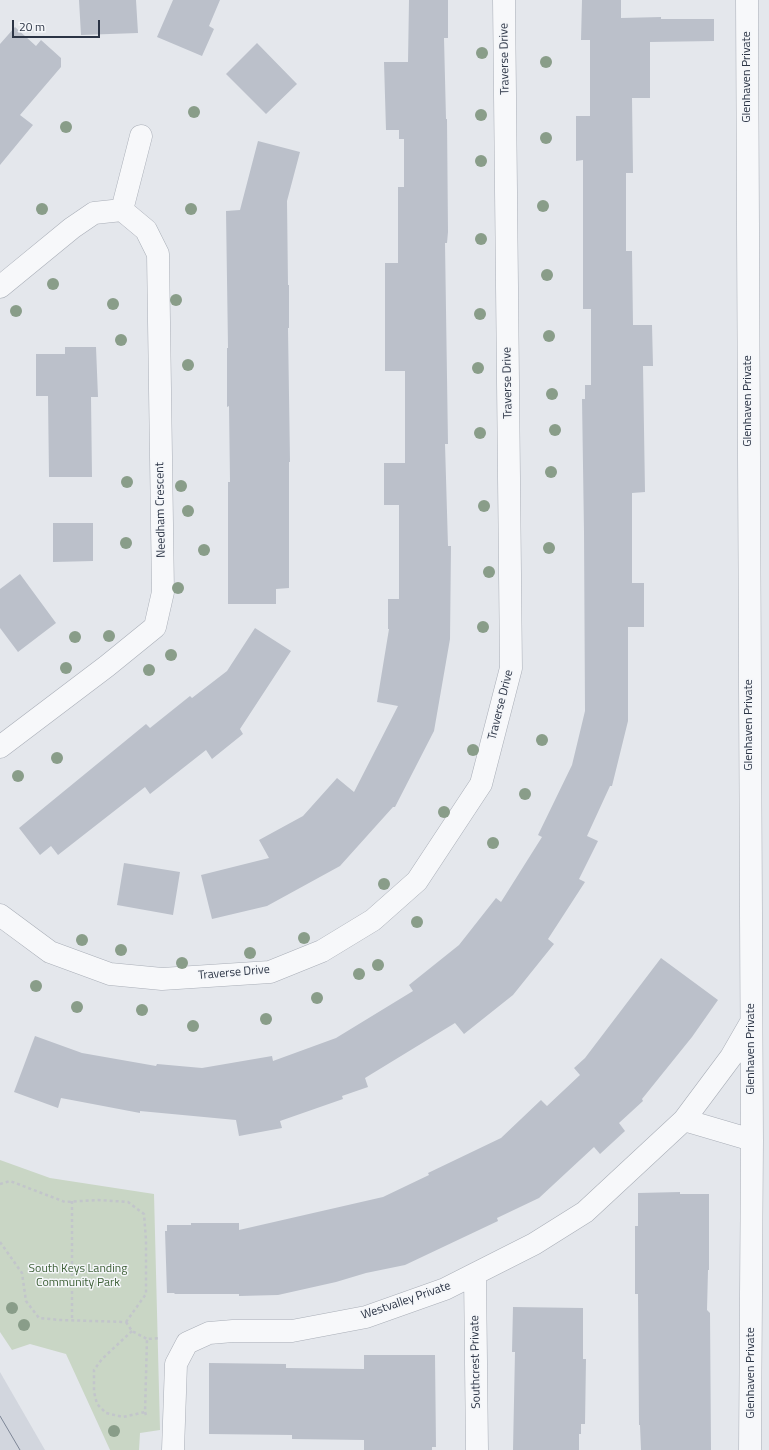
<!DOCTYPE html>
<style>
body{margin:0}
#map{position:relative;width:769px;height:1450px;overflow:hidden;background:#e4e7ec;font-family:"Titillium Web",sans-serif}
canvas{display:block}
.scale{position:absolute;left:12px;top:20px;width:88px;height:18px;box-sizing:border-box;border:2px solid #2b3445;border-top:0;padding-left:5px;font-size:12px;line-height:14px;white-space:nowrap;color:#2b3445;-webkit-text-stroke:3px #f4f6f9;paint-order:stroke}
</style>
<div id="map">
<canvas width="769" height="1450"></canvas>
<div class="scale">20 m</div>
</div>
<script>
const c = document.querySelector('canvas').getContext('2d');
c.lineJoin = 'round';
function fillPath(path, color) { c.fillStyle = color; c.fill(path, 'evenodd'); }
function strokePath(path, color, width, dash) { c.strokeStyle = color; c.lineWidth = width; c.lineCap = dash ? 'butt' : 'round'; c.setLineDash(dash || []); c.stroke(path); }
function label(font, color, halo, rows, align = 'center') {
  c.font = font + ' "Titillium Web",sans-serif'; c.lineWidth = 3; c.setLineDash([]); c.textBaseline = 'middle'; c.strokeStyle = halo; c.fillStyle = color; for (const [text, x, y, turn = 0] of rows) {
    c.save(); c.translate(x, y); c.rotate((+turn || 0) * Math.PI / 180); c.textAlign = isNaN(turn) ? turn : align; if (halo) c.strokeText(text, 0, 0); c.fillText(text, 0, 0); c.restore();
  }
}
fillPath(new Path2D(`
 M0,1372L45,1450H0Z`), '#d2d6de');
fillPath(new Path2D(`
 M0,1160L50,1178L154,1194L160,1430L140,1433L139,1450H110L66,1354L30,1344L12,1350L0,1332Z`), '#c9d6c5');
fillPath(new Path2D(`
 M79,0H136L138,33L81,35Z
 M173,0H220L209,26L214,29L202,56L157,37Z
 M409,0H448V38H444L446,119H447L448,232L447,243H445L448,444H445L448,546H451L450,639L434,731L395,807H393L340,866L267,906L212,919L201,875L269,858L259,840L303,816L337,778L354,792L398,706L377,702L389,629H388V599H399V505H384V463H405V371H385V263H398V187H404V139H399V130H386L384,62H408Z
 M582,0H621V18L661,17V19H714V41L650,42V98H632L633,173H626V251H632L633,325H652L653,366H643L645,492L632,493V583H644V627H628V721L612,786H610L587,836L598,841L579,879L585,882L548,939L554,944L513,995L464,1034L455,1023L365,1078L368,1087L342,1096L343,1099L280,1121L282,1128L239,1136L236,1120L140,1111V1113L61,1098L58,1108L14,1092L35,1036L82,1053L156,1066L157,1064L202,1068L272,1056L273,1061L336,1038L413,991L409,985L459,945L496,898L501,902L542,837L538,835L572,765L585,711L584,532L582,399H585V385H591V309H583V160L576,161V116H590V40H581Z
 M15,27L36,46L41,40L61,58V67L20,115L33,125L0,165V44Z
 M257,43L297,84L266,114L226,74Z
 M258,141L300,152L287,201L288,285H289V328H288L290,462H289V588L276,589V604H228V482H230L229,406L227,407V348H228L226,211L240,210Z
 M65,347H96L98,397H91L92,477H49L48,396H36V354H65Z
 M53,523H93V561L53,562Z
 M20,574L56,623L18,652L0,628V589Z
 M255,628L291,651L240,729L243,734L212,759L206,750L150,794L145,787L58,855L51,846L40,855L19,828L146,724L150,728L190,696L192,698L227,671Z
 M124,863L180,872L173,915L117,905Z
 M661,958L718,1000L692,1037L642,1099L643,1101L619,1123L625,1131L600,1154L594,1147L539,1198L497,1218L498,1221L405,1265L366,1273L336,1282L278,1295L239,1296V1294H175L174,1293H167L165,1231H167V1225H191V1223H239V1230L383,1197L429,1175L428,1173L501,1138L541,1100L547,1106L580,1075L574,1068L585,1058Z
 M680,1192V1194H709V1270H708L707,1310L710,1313L711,1450H641L640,1425H639L638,1294H635V1226H638V1193Z
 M513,1307L583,1308V1359H586L585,1424H581V1434H579V1450H513L515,1352H512Z
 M364,1355H435L436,1447H432V1450H364V1440L292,1439V1435L209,1434V1363L286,1364V1368L364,1369Z`), '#bbc0ca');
const minor = new Path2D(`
 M747,0L752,1140L750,1450
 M122,210L141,136
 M0,287L72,228L94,213L122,210L146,230L158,254L163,592L155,627L107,666L0,747
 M0,915L50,952L110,974L162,979L270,972L322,951L373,920L417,881L481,784L511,668L504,0
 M684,1120L731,1057L750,1024
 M475,1274L477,1450
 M173,1450L176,1364L187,1343L209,1333L233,1331H292L366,1317L445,1289L534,1244L585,1212L684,1120L752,1140`);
strokePath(minor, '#a9aeb7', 23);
strokePath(new Path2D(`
 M0,1184L10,1181L65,1202L98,1200L128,1202L144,1214L146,1240V1294L126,1322
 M72,1201V1320
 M0,1242L22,1273L26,1301L39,1318L60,1320L126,1322
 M126,1322L132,1331L147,1339
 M132,1331L102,1359L94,1370V1392L97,1404L106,1413L123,1417L145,1412
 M146,1415L145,1412L147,1339L160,1338`), '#c2c5cb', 2.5, [3, 3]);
strokePath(minor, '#f7f8fa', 22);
strokePath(new Path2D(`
 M0,1416L20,1450`), '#7d8696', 1);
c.fillStyle = '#899d89';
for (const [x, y] of [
 [482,53],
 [546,62],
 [194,112],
 [481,115],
 [66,127],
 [546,138],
 [481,161],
 [543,206],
 [42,209],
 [191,209],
 [481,239],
 [547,275],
 [53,284],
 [176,300],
 [113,304],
 [16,311],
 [480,314],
 [549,336],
 [121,340],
 [188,365],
 [478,368],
 [552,394],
 [555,430],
 [480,433],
 [551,472],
 [127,482],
 [181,486],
 [484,506],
 [188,511],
 [126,543],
 [549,548],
 [204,550],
 [489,572],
 [178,588],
 [483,627],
 [109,636],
 [75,637],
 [171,655],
 [66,668],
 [149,670],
 [542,740],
 [473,750],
 [57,758],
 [18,776],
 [525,794],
 [444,812],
 [493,843],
 [384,884],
 [417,922],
 [304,938],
 [82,940],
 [121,950],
 [250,953],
 [182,963],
 [378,965],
 [359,974],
 [36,986],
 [317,998],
 [77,1007],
 [142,1010],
 [266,1019],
 [193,1026],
 [12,1308],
 [24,1325],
 [114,1431]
]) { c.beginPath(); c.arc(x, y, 6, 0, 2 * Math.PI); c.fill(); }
label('12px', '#2b3445', '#f4f6f9', [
 ["Traverse Drive",505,59,-91],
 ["Glenhaven Private",747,77,-90],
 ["Traverse Drive",508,383,-91],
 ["Glenhaven Private",748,401,-90],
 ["Needham Crescent",161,510,-91],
 ["Traverse Drive",501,705,-76],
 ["Glenhaven Private",749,725,-90],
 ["Traverse Drive",234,973,-5],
 ["Glenhaven Private",751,1049,-90],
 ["Westvalley Private",406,1301,-19],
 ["Southcrest Private",476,1362,-91],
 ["Glenhaven Private",751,1373,-90]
]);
label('12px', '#3f6138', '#f4f6f9', [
 ["South Keys Landing",78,1269],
 ["Community Park",78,1283]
]);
</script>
